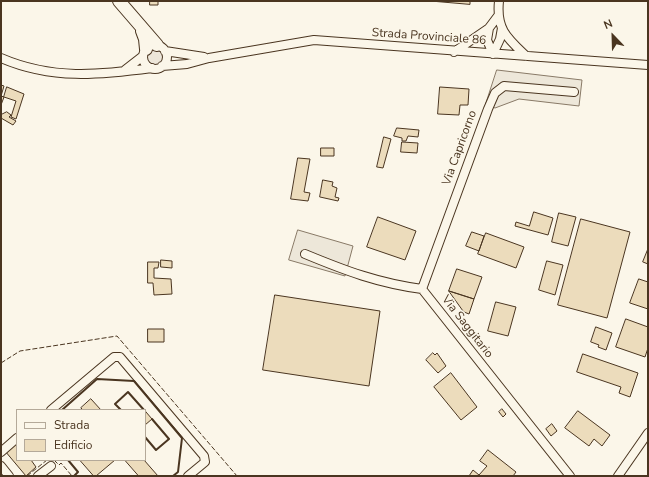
<!DOCTYPE html>
<style>
body{margin:0}
#map{position:relative;width:649px;height:477px;overflow:hidden;background:#fbf6e9;font-family:"Nunito Sans",sans-serif}
canvas{display:block}
.frame{position:absolute;inset:0;border:2px solid #4a3520;pointer-events:none}
.legend{position:absolute;left:16px;top:409px;width:130px;height:52px;box-sizing:border-box;background:#fbf6e9;border:1px solid #b4a999;margin:0;padding:5px 7px;list-style:none;font-size:12px;color:#4a3520}
.legend li{display:flex;align-items:center;gap:8px;height:20px}
.legend b{width:20px;border:1px solid #b4a999}
.north{position:absolute;left:593px;top:16px;width:40px;height:40px;-webkit-text-stroke:3px #fbf6e9;paint-order:stroke;rotate:337deg;font-size:11px;font-weight:700;line-height:16px;text-align:center;color:#4a3520}
.north::after{content:'';display:block;margin:auto;width:14px;height:18px;background:#4a3520;clip-path:polygon(50% 0,100% 100%,50% 72%,0 100%)}
</style>
<div id="map">
<canvas width="649" height="477"></canvas>
<div class="frame"></div>
<ul class="legend">
<li><b style="height:5px;background:#fbf6e9"></b>Strada</li>
<li><b style="height:11px;background:#ecdcbc"></b>Edificio</li>
</ul>
<div class="north">N</div>
</div>
<script>
const c = document.querySelector('canvas').getContext('2d');
c.lineJoin = 'round';
function fillPath(path, color) { c.fillStyle = color; c.fill(path, 'evenodd'); }
function strokePath(path, color, width, dash) { c.strokeStyle = color; c.lineWidth = width; c.lineCap = dash ? 'butt' : 'round'; c.setLineDash(dash || []); c.stroke(path); }
function label(font, color, halo, rows, align = 'center') {
  c.font = font + ' "Nunito Sans",sans-serif'; c.lineWidth = 3; c.setLineDash([]); c.textBaseline = 'middle'; c.strokeStyle = halo; c.fillStyle = color; for (const [text, x, y, turn = 0] of rows) {
    c.save(); c.translate(x, y); c.rotate((+turn || 0) * Math.PI / 180); c.textAlign = isNaN(turn) ? turn : align; if (halo) c.strokeText(text, 0, 0); c.fillText(text, 0, 0); c.restore();
  }
}
const green = new Path2D(`
 M146 57a9 9 0 1 1 18 0a9 9 0 1 1-18 0Z`);
fillPath(green, '#ede6d9');
strokePath(green, '#887966', 1);
const parking = new Path2D(`
 M497,70L582,80L579,106L519,99L495,108L486,104Z
 M298,230L353,246L345,276L289,260Z`);
fillPath(parking, '#ede7d9');
strokePath(parking, '#887966', 1);
const building = new Path2D(`
 M150,1H158V5H150Z
 M431,1H470V4Z
 M1,85L4,86L1,96L4,97L1,105Z
 M7,87L24,94L16,119L11,117L16,101L4,97Z
 M440,87L469,89L468,105H460L459,115L438,114Z
 M7,112L11,115L9,117L16,121L13,125L1,118V115Z
 M397,128L419,130L418,137L408,136L406,141H402V138L394,136Z
 M384,137L391,139L383,168L377,167Z
 M402,142L418,143L417,153L401,152Z
 M321,148H334V156H321Z
 M298,158L310,159L304,192L310,193L308,201L291,199Z
 M323,180L333,182L332,186L337,188L335,197L339,198L338,201L320,197Z
 M534,212L553,218L548,235L515,226L516,222L529,226Z
 M559,213L576,217L568,246L552,242Z
 M378,217L416,231L405,260L367,247Z
 M581,219L630,232L607,318L558,305Z
 M472,232L484,236L479,251L466,246Z
 M486,233L524,247L516,268L478,254Z
 M648,249V264L643,262Z
 M161,260L172,261V268L161,267Z
 M547,261L563,265L555,295L539,290Z
 M148,262H159L158,268H154V278L171,279L172,294L154,295L153,283H148Z
 M457,269L482,277L474,299L449,291Z
 M639,279L648,282V309L630,303Z
 M449,291L474,299L469,314L464,312Z
 M275,295L380,311L369,386L263,370Z
 M496,302L516,307L508,336L488,331Z
 M626,319L648,327V348L645,357L616,347Z
 M596,327L612,333L606,350L598,347L599,345L591,342Z
 M148,329H164V342H148Z
 M433,353L435,355L437,353L446,366L438,373L426,360Z
 M583,354L638,373L630,397L619,393L621,387L577,372Z
 M451,373L477,407L461,420L434,387Z
 M91,399L101,410H83L81,408Z
 M502,409L506,414L503,417L499,412Z
 M578,411L610,435L602,446L594,439L589,446L565,428Z
 M146,412L152,419L145,425V413Z
 M552,424L557,431L551,436L546,429Z
 M15,442L17,444V460H31L36,467L26,476L5,451Z
 M488,450L516,472L513,476H469L473,470L479,475L487,466L480,461Z
 M80,460H115L96,476H94Z
 M125,460H144L158,476H139Z`);
fillPath(building, '#ecdcbc');
strokePath(building, '#4a3520', 1);
const minor = new Path2D(`
 M499,1C496,29 507,38 526,56
 M489,28L487,40L493,54
 M143 57a12 12 0 1 1 24 0a12 12 0 1 1-24 0Z
 M165,51L204,57
 M454,52L489,28L498,16
 M493,54L500,39L502,28
 M1,58C52,80 99,75 152,68
 M162,66L187,64L209,58L314,40L648,65
 M125,70L143,56
 M305,254C346,271 378,283 422,289L570,476
 M422,289L488,109L495,93L504,86L574,92
 M51,410L114,357H120L204,456L205,462L188,476
 M1,452L17,438
 M1,466L9,476
 M38,476L51,466
 M618,476L648,433`);
const highway = new Path2D(`
 M119,1L157,45
 M142,31L145,39L146,49`);
strokePath(minor, '#4a3520', 10);
strokePath(highway, '#4a3520', 14);
strokePath(minor, '#fbf6e9', 8);
strokePath(highway, '#fbf6e9', 12);
strokePath(new Path2D(`
 M1,363L20,351L117,336L237,476
 M54,460L59,465L61,463L72,476
 M27,476L47,460`), '#4a3520', 1, [5, 2]);
strokePath(new Path2D(`
 M62,410L97,379L134,381L182,438L178,472L173,476
 M121,410L115,404L128,392L144,410
 M145,437L156,450L169,439L152,419
 M68,460L78,472L74,476`), '#4a3520', 2);
label('12px', '#4a3520', '#fbf6e9', [
 ["Strada Provinciale 86",429,37,4],
 ["Via Capricorno",460,148,-70],
 ["Via Saggitario",467,327,52]
]);
</script>
